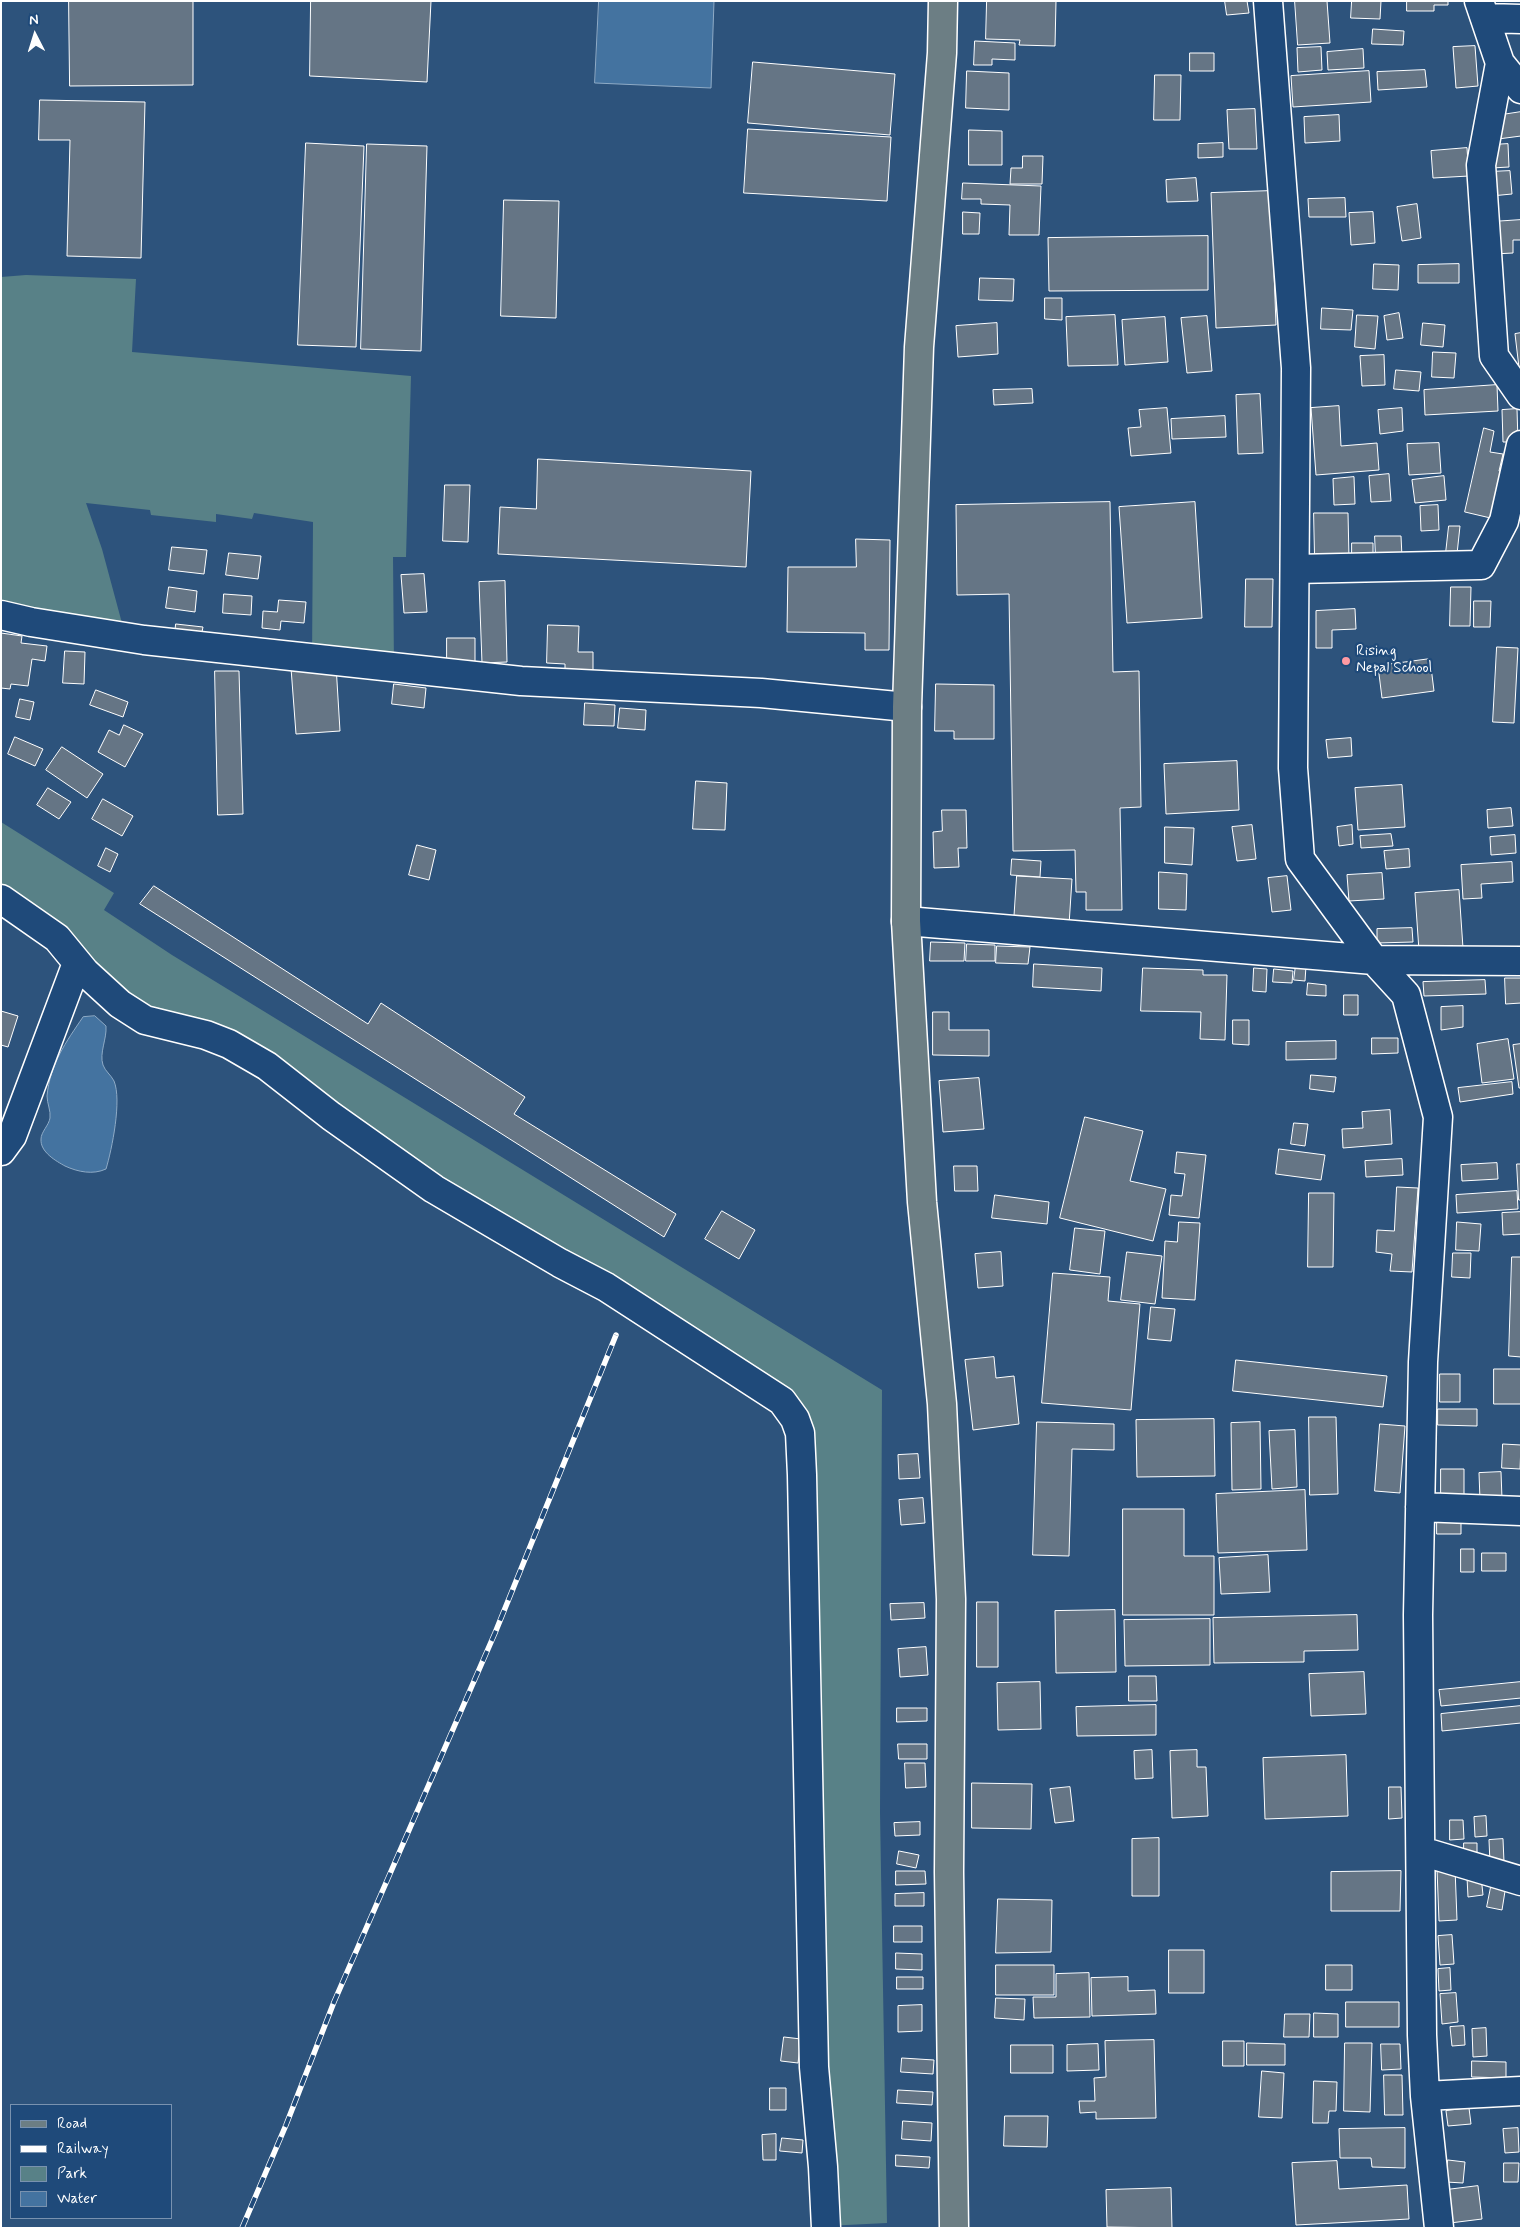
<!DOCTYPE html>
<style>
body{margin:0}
#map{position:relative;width:1522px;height:2229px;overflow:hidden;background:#2d537c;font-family:Mynerve,sans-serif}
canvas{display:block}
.frame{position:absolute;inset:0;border:2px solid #fff;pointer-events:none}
.legend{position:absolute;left:10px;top:2104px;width:162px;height:115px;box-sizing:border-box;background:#1f4a7a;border:1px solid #7992af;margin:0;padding:6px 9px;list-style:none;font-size:15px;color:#fff}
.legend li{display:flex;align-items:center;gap:10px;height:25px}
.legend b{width:25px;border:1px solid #7992af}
.north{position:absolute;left:10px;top:10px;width:50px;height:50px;-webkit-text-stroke:4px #1f4a7a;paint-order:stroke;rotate:355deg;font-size:14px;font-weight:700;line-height:20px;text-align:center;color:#fff}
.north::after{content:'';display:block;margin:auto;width:18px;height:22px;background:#fff;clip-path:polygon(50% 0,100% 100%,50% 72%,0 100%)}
</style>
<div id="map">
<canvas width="1522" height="2229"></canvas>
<div class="frame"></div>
<ul class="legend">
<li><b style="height:6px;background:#6c7e84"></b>Road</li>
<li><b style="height:6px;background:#fff"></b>Railway</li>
<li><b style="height:14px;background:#588187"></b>Park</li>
<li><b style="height:14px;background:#4473a0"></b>Water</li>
</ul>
<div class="north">N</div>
</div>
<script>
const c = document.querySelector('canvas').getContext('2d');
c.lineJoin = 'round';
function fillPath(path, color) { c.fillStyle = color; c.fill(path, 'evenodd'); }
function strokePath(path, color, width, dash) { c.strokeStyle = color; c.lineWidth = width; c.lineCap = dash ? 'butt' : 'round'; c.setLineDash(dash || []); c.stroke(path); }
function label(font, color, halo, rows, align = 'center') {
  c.font = font + ' Mynerve,sans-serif'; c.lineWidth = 4.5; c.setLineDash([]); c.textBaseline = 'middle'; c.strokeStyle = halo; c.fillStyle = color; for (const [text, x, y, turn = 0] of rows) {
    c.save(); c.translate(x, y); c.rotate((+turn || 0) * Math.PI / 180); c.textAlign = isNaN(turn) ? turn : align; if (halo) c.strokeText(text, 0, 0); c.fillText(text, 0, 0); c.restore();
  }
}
fillPath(new Path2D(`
 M26,275L136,279L132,352L411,376L406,557H393L394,668L312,659L313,522L254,513L252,519L216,514V522L151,515L150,510L86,503L102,549L126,638L1,615V277Z
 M1,822L114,893L104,910L172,955L882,1390L880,1812L887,2223L826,2226L795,1419L267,1066L145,1020L1,899Z`), '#588187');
const water = new Path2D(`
 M599,1H714L711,88L595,83Z
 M95,1016L106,1026C107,1039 99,1053 103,1065C105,1071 111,1075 114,1081C122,1100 112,1149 106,1169C93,1175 78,1172 65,1166C56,1161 40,1152 41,1139C41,1132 49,1125 50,1118C51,1111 47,1103 47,1096C50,1064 66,1042 83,1017Z`);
fillPath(water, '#4473a0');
strokePath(water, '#8fabc6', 1);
const building = new Path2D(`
 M69,1H193V85L70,86Z
 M311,1H431L427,82L310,76Z
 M987,1H1056L1055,46L1019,45L1020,40L986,39Z
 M1225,1H1247L1249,13L1227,15Z
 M1295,1H1327L1330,43L1298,45Z
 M1352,1H1381L1380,19L1351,18Z
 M1407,1H1448V5H1434V11H1407Z
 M1373,29L1404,31L1403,45L1372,44Z
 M975,41L1015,43V60L992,59V65H974Z
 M1475,46L1478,86L1456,88L1453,47Z
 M1321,47L1322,70L1298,72L1297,48Z
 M1363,49L1364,68L1328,70L1327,52Z
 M1190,53H1214V71H1190Z
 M753,62L895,74L890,135L748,123Z
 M1425,70L1427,87L1378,90L1377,72Z
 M967,71L1009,73V110L966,108Z
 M1369,71L1371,102L1293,107L1291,76Z
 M1155,75H1181L1180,120H1154Z
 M40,100L145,102L141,258L67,256L70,140H39Z
 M1255,109L1257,149H1229L1227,110Z
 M1521,112V136L1498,139L1495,116Z
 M1339,115L1340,141L1305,143L1304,117Z
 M748,129L891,137L887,201L744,193Z
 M969,130L1002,131V165H969Z
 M306,143L364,146L356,347L298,345Z
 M1223,143V157L1198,158V144Z
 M367,144L427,146L421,351L361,349Z
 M1508,144L1509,167L1492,168V145Z
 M1467,148L1469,176L1433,178L1431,151Z
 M1023,156H1043L1042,184H1010L1011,168H1022Z
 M1510,171L1512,194L1491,196L1489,172Z
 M1196,178L1198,201L1167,202L1166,180Z
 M963,183L1041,186L1039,235H1009L1010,205L981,204V199H962Z
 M1271,191L1276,325L1216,328L1211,193Z
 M1345,198L1346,217H1309L1308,199Z
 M504,200L559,201L556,318L501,316Z
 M1417,204L1421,238L1402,241L1397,207Z
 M963,212L980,213L979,234H963Z
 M1373,212L1375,243L1351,245L1349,213Z
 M1521,220V240H1513V253L1494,254L1491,222Z
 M1208,236V290L1049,291L1048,238Z
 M1374,264L1399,265L1398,290L1373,289Z
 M1459,264V283H1418V265Z
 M980,278L1014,279L1013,301L979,300Z
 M1045,298H1062V320L1045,319Z
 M1322,308L1353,310L1351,330L1321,329Z
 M1399,313L1403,338L1387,340L1384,316Z
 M1115,315L1118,365L1068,366L1066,317Z
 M1357,315L1378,316L1375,349L1355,347Z
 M1207,316L1212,371L1187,373L1181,318Z
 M1165,317L1168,362L1125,365L1122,320Z
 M997,323L998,354L958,357L956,326Z
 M1423,323L1445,325L1443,347L1421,345Z
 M1521,333V376H1520L1515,334Z
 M1433,352L1456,353L1454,378L1432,377Z
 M1384,355L1385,385L1362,386L1360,356Z
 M1396,370L1421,372L1419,391L1394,389Z
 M1497,385L1498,411L1425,415L1424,390Z
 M1032,389L1033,403L994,405L993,390Z
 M1260,394L1263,453L1238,454L1236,395Z
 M1339,406L1341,446L1377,443L1379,470L1316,475L1311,408Z
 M1167,408L1171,453L1131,456L1128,428L1141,427L1139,410Z
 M1402,408L1403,431L1380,434L1378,410Z
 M1517,409L1518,442H1503L1502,410Z
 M1225,416L1226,437L1172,439L1171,419Z
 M1484,428L1494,431L1490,452L1503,454L1499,471L1510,473L1499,520L1465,512Z
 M1439,443L1441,473L1409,475L1407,444Z
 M538,459L751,471L746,567L498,554L500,507L536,509Z
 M1389,474L1391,501L1371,502L1369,476Z
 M1444,476L1446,500L1415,503L1412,480Z
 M1354,477L1355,504L1334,505L1333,479Z
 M445,485H470L468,542L443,541Z
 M1110,502L1113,672L1139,671L1141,807L1120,808L1122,910H1086V892H1076L1075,850L1013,851L1009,594L957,595L956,505Z
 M1195,502L1202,618L1127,623L1119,507Z
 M1438,505L1439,530L1421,531L1420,506Z
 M1314,513H1348L1349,559H1315Z
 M1449,526H1460L1457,554L1446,553Z
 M1375,536H1401L1402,557L1376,558Z
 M856,539L890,540L889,650H865V633L787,632L788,567H856Z
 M1352,543H1373V561H1352Z
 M172,547L207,550L204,574L169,570Z
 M229,553L261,556L258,579L226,575Z
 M424,574L427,612L404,613L401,575Z
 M1246,579H1273L1272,627H1245Z
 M505,581L507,662L482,663L479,582Z
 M169,587L197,591L195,612L166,608Z
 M1451,587H1471L1470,626H1450Z
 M224,594L252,596L251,615L223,613Z
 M279,600L306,602L304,623L281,621L280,630L262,628L263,611L277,612Z
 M1474,601H1491L1490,627H1474Z
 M1355,609L1356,629L1332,630V648H1316V611Z
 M176,624L203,627L201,637L175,634Z
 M548,625L579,626L578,652H593V671L565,670V664L547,663Z
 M1,633L22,636L21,643L47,646L45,661L32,659L28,686L11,684L10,689L1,688Z
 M447,638H475V663H447Z
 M1497,647L1518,648L1514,723L1493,722Z
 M65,651L85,652L84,684L63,683Z
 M1430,659L1434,691L1382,698L1378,666Z
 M336,665L340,731L296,734L291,668Z
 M215,671H239L243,814L218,815Z
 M394,684L426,688L424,708L392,704Z
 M936,684L994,685V739H954V731H935Z
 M96,690L128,702L123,717L90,705Z
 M20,699L34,702L30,720L16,717Z
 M585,703L615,705L614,726L584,725Z
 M620,708L646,710L645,730L618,728Z
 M124,725L143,734L125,767L98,752L109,730L119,735Z
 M15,737L43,749L35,766L8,754Z
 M1351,738L1352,756L1328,758L1326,740Z
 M62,747L103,774L87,798L46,770Z
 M1237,761L1239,810L1166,814L1164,764Z
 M696,781L727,783L725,830L693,829Z
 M1402,785L1405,827L1358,830L1355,788Z
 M48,788L71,802L59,819L37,805Z
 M103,799L133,816L122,836L92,819Z
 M1511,808L1513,826L1488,828L1487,810Z
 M942,810H966L967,848H958L959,867L934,868L933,832L942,831Z
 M1252,825L1256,859L1237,861L1232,827Z
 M1352,825L1353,844L1339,846L1337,827Z
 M1165,827L1194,828L1192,865L1165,863Z
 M1391,834L1393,846L1361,848L1360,836Z
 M1515,835L1516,853L1491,855L1490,837Z
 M417,845L436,850L429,880L409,875Z
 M106,848L118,854L110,872L98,866Z
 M1409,849L1410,867L1386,869L1384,851Z
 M1012,859L1041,861L1040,877L1011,875Z
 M1512,862L1513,882L1481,884L1482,898L1463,899L1461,865Z
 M1159,872L1187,874L1186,910L1159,909Z
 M1382,873L1384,899L1349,901L1347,875Z
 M1017,876L1072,879L1069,925L1014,922Z
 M1287,876L1291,910L1272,912L1268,878Z
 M154,886L368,1024L381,1003L525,1097L514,1114L676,1214L664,1237L140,904Z
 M1459,890L1463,948L1419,951L1415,893Z
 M1412,928L1413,942L1377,943V929Z
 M931,942L965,943L964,961H930Z
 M967,944L995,945V961H966Z
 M997,946L1030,947L1028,964L996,963Z
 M1034,964L1102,968L1101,991L1033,987Z
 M1296,965L1306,966L1305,981L1294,980Z
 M1143,968L1203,970V975H1227L1225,1040L1200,1039L1201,1012L1141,1011Z
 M1254,968L1267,969L1266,992L1253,991Z
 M1274,969L1293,971L1292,983L1273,982Z
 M1505,978H1521V1003L1506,1004Z
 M1485,980L1486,994L1424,996L1423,982Z
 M1308,983L1326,985V996L1307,995Z
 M1344,995H1358V1015H1344Z
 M1463,1006V1027L1441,1030V1007Z
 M1,1011L18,1016L8,1047L1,1045Z
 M933,1012H949V1030H989V1056L933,1055Z
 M1233,1020H1249V1045L1233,1044Z
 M1372,1038H1398V1053L1372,1054Z
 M1508,1039L1514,1079L1482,1083L1477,1044Z
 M1336,1041V1059L1286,1060V1042Z
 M1521,1044V1088H1519L1513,1045Z
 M1311,1075L1336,1077L1334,1092L1310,1089Z
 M979,1078L984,1129L943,1132L939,1081Z
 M1512,1082L1513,1094L1460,1102L1458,1088Z
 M1390,1110L1392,1144L1343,1148L1342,1129L1363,1128L1362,1112Z
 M1085,1117L1143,1131L1130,1181L1166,1189L1153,1241L1060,1218Z
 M1294,1123L1308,1124L1305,1146L1291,1144Z
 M1279,1149L1325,1155L1321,1180L1276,1174Z
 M1177,1152L1206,1155L1199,1218L1169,1215L1171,1195L1182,1196L1185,1174L1175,1173Z
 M1402,1159L1403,1175L1366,1177L1365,1161Z
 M1497,1163L1498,1179L1462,1181L1461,1165Z
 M1517,1164H1521V1200H1519Z
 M954,1166H977L978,1191H955Z
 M1397,1187L1418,1188L1412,1272L1390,1271L1392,1254L1376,1252L1377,1230L1394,1231Z
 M1517,1191L1518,1209L1457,1213L1456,1195Z
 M1309,1193H1334L1333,1267H1308Z
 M995,1195L1049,1202L1047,1224L992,1218Z
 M722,1211L755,1230L739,1259L705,1239Z
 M1521,1212V1234L1503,1235L1502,1213Z
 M1179,1222L1200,1223L1195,1300L1162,1298L1165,1241L1177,1242Z
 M1457,1222L1481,1224L1479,1251L1456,1250Z
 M1075,1228L1105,1231L1100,1274L1070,1270Z
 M1001,1252L1003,1286L978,1288L975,1254Z
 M1127,1252L1162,1256L1155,1304L1121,1300Z
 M1453,1253H1471L1470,1278L1452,1277Z
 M1512,1257H1521V1357L1509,1356Z
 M1053,1273L1110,1277L1108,1301L1140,1304L1131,1410L1042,1403Z
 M1151,1307L1175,1309L1171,1341L1148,1339Z
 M994,1357L996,1378L1014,1376L1019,1424L973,1430L965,1360Z
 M1236,1360L1387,1376L1383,1407L1233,1391Z
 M1494,1369H1521V1404H1494Z
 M1440,1374H1460V1402H1440Z
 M1438,1409H1477V1426L1438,1425Z
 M1309,1417H1336L1338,1494L1310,1495Z
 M1214,1419L1215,1476L1137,1477L1136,1420Z
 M1037,1422L1114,1424V1450L1072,1449L1069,1556L1033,1555Z
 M1260,1422L1261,1489L1232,1490L1231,1423Z
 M1380,1424L1405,1426L1400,1493L1375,1491Z
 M1295,1430L1297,1487L1272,1489L1269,1431Z
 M1503,1444L1521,1445L1520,1469L1502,1468Z
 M918,1454L920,1478L899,1479L898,1455Z
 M1441,1469H1464V1500L1441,1499Z
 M1501,1472L1502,1499L1480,1500L1479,1473Z
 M1305,1490L1307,1550L1218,1553L1216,1494Z
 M923,1498L925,1523L901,1525L899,1500Z
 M1123,1509H1184V1556H1214V1615H1123Z
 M1437,1516L1461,1517V1534H1437Z
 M1461,1549H1474V1572H1461Z
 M1482,1553H1506V1571H1482Z
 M1268,1555L1270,1592L1221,1594L1219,1558Z
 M977,1602H998V1667H977Z
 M924,1603L925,1618L891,1620L890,1604Z
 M1115,1610L1116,1672L1056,1673L1055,1611Z
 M1357,1615L1358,1650L1304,1651V1662L1214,1663L1213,1618Z
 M1210,1619V1665L1125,1666L1124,1620Z
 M926,1647L928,1675L900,1677L898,1649Z
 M1364,1672L1366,1714L1311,1716L1309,1674Z
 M1129,1676H1156L1157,1701H1129Z
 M1040,1682L1041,1729L998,1730L997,1683Z
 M1521,1682V1698L1441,1706L1439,1690Z
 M1156,1705V1735L1077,1736L1076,1707Z
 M1521,1706V1723L1442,1731L1441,1714Z
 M897,1708H927V1721L897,1722Z
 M898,1744H927V1759H899Z
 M1152,1750L1153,1778L1135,1779L1134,1751Z
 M1197,1750V1767H1206L1208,1816L1172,1818L1170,1751Z
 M1346,1755L1348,1816L1265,1819L1263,1758Z
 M905,1763H925L926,1787L906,1788Z
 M972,1783L1032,1784L1031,1829L972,1828Z
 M1070,1787L1074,1821L1055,1823L1050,1789Z
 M1389,1787H1401L1402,1818L1389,1819Z
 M1486,1816L1487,1836L1475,1837L1474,1817Z
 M1450,1820H1463L1464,1839L1450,1840Z
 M920,1822V1835L895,1836L894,1823Z
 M1159,1838V1896H1132V1839Z
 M1503,1839L1504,1862L1490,1863L1489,1840Z
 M1464,1843H1477V1858L1464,1859Z
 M899,1851L919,1855L916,1868L897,1864Z
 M1455,1868L1457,1920L1439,1921L1437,1869Z
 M896,1871H925L926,1884L896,1885Z
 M1401,1871L1400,1911H1331V1872Z
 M1481,1876L1483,1895L1468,1897L1467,1877Z
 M1492,1882L1506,1885L1502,1910L1487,1907Z
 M924,1893V1906H895V1894Z
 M998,1899L1052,1900L1051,1952L996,1953Z
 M894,1926H922V1942H894Z
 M1452,1935L1454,1964L1440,1965L1438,1936Z
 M1169,1950H1204V1993H1169Z
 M896,1953L922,1954V1970L896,1969Z
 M996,1965H1054V1995H996Z
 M1326,1965H1352V1990H1326Z
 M1450,1968L1451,1990L1439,1991L1438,1969Z
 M1089,1973L1090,2017L1034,2018L1033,1997H1056V1974Z
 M897,1977H923V1989H897Z
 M1128,1977V1991L1155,1990L1156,2014L1092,2016L1091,1978Z
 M1456,1993L1458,2022L1442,2024L1440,1994Z
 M996,1998L1025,1999L1024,2020L995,2018Z
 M1346,2002H1399V2027H1346Z
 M922,2005V2031L898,2032V2006Z
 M1314,2013L1338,2014V2037H1314Z
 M1285,2014H1310L1309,2037H1284Z
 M1464,2026L1465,2045L1452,2046L1450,2027Z
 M1486,2028L1487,2056L1473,2057L1472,2029Z
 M784,2037L801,2039L798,2063L781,2061Z
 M1154,2040L1156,2118L1096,2119V2112L1080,2113L1079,2101H1095L1094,2078L1106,2077L1105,2041Z
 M1223,2041H1244V2066H1223Z
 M1247,2043L1285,2044V2065H1247Z
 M1345,2043H1372L1370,2112L1344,2111Z
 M1098,2044L1099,2070L1067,2071V2045Z
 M1381,2044H1400L1401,2069L1382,2070Z
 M1011,2045H1053V2073H1011Z
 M902,2058L934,2060L933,2074L901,2072Z
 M1472,2061L1506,2062V2078L1472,2077Z
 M1262,2071L1284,2073L1282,2118L1259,2117Z
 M1384,2075H1402L1403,2115H1385Z
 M1314,2081L1337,2082L1336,2111H1329L1328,2123H1313Z
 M770,2088H786V2110H770Z
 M898,2090L933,2092L932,2105L897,2103Z
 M1469,2108L1471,2124L1448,2126L1446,2111Z
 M1005,2116H1048L1047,2147L1004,2146Z
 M903,2121L932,2123L931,2141L902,2139Z
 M1405,2128V2168L1372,2167L1371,2158H1340L1339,2129Z
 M1518,2128L1519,2152L1505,2153L1503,2129Z
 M776,2134V2160H763L762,2135Z
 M782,2138L803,2140L802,2153L780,2151Z
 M896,2155L930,2157L929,2168L896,2166Z
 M1448,2160L1465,2162L1463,2183L1446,2182Z
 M1337,2161L1339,2189L1407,2185L1409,2219L1296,2225L1292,2163Z
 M1504,2163H1519L1518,2182H1504Z
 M1478,2186L1482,2219L1450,2223L1446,2190Z
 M1171,2188L1172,2228L1107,2227L1106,2190Z`);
fillPath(building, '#657585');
strokePath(building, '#fff', 1);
const street = new Path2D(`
 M1268,1L1296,368L1293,768L1300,859L1374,960L1406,995L1438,1117L1423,1362L1418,1615L1422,2035L1425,2096L1439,2228
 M1479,1L1500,63L1521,89
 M1485,18L1521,19
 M1500,63L1481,165L1494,356L1521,395
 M1295,569L1481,565L1504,521L1521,445
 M1,615L31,622L144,640L521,681L761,693L907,707
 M1,899L57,938L85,972L120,1004L145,1020L206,1035L229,1044L267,1066L331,1116L434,1189L560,1263L606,1287L782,1401L795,1419L800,1433L802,1475L814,2067L823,2167L826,2228
 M906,921L1374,960L1521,961
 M1,1151L12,1136L77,963
 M1420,1507L1521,1511
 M1421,1851L1521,1881
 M1425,2096L1521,2091`);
const primary = new Path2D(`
 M943,1L942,53L919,347L907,707L906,921L922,1202L942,1404L951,1599L949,1872L954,2228`);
strokePath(street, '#fff', 31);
strokePath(primary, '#fff', 31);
strokePath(street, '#1f4a7a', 28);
strokePath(primary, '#6c7e84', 28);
const rail = new Path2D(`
 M242,2228L286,2125L334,2002L495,1633L616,1335`);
strokePath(rail, '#fff', 5.5);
strokePath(rail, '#1f4a7a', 4, [11]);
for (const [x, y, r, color] of [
 [1346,661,5,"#ff9aa2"]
]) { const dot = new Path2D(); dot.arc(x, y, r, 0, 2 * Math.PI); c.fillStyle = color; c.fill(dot); strokePath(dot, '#1f4a7a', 2); }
label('15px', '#fff', '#1f4a7a', [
 ["Rising",1356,652],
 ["Nepal School",1356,669]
], 'left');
</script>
